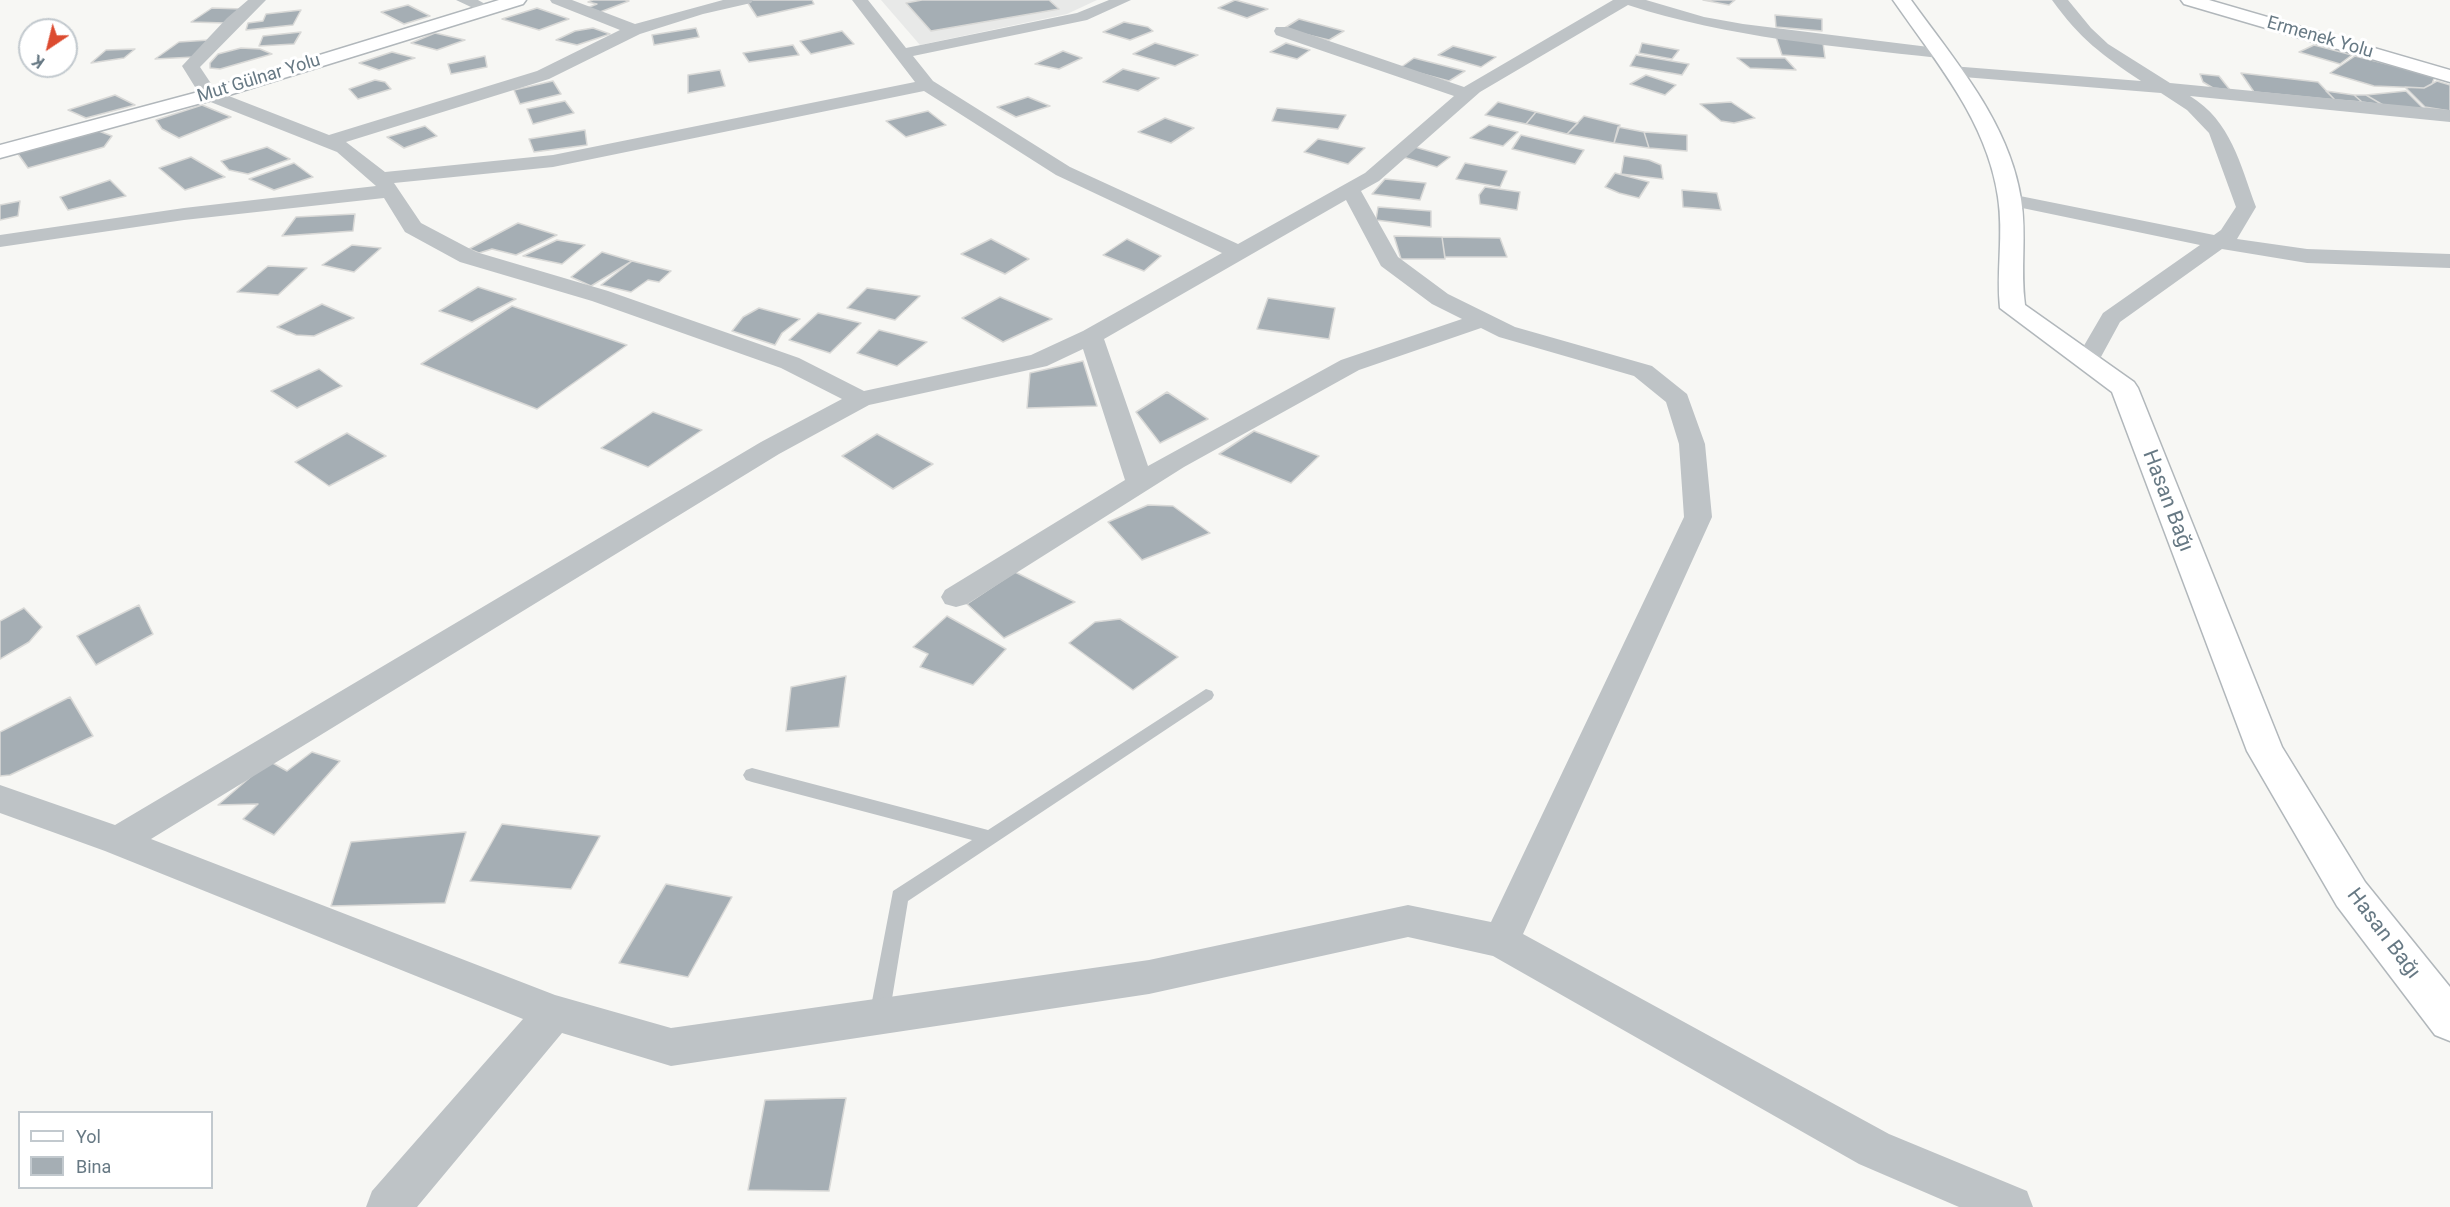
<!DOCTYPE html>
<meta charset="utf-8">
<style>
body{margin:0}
#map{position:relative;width:2450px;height:1207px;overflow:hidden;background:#f7f7f4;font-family:Roboto,sans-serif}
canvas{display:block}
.legend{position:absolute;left:18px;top:1111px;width:195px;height:78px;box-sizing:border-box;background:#fff;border:2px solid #c2c9ce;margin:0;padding:8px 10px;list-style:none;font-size:18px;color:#677984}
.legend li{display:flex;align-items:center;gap:12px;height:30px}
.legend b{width:30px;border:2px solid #c2c9ce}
.north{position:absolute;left:18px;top:18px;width:60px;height:60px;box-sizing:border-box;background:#fff;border:2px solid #c2c9ce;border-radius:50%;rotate:215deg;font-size:16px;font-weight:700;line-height:24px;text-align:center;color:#677984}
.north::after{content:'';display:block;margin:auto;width:21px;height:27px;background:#dc4b30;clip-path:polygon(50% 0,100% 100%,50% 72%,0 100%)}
</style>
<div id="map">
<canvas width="2450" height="1207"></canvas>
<ul class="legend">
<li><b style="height:8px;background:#fff"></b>Yol</li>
<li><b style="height:16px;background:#a5aeb4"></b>Bina</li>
</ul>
<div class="north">K</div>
</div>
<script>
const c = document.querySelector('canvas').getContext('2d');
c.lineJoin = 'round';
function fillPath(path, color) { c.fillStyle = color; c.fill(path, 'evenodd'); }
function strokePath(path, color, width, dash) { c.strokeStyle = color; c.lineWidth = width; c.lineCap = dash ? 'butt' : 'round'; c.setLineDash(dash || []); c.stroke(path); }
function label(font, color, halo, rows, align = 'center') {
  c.font = font + ' Roboto,sans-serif'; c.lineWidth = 6; c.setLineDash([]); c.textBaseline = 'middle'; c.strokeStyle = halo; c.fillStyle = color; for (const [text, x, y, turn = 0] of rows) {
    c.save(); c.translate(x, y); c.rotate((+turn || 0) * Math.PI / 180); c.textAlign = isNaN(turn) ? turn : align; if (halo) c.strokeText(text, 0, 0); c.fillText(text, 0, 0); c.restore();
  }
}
fillPath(new Path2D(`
 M881,0H1097L1067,14L920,45Z`), '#e8e9e8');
const building = new Path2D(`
 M593,0H625L629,1L600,12L587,8L597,4L588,2Z
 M746,0H812L814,4L757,17Z
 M922,0H1049L1059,9L931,31L906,3Z
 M1235,0L1268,9L1247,18L1218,8Z
 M1703,0H1735L1729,5Z
 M408,5L430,16L404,24L381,12Z
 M212,8L242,9L226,23L191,22Z
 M537,8L569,19L539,30L502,19Z
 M301,10L293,25L246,30L248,23L263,21L266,14Z
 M1775,15L1822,19V31L1776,27Z
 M1299,19L1344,31L1329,40L1283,29Z
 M1124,22L1148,27L1153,31L1130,40L1103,32Z
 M593,28L610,34L577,45L556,40L575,31Z
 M696,28L699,37L654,45L652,35Z
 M842,31L854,44L811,54L800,41Z
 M301,32L294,44L259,46L263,36Z
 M435,33L465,40L437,50L411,43Z
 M1776,37L1823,43L1825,58L1782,55Z
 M209,40L194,57L155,59L179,42Z
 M1155,43L1198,55L1175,66L1133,54Z
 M1286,43L1310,50L1297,59L1270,52Z
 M1642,43L1679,50L1672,59L1639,53Z
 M793,45L799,55L749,62L743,53Z
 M2314,45L2352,55L2340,64L2299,52Z
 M1453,46L1496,57L1481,67L1438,55Z
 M241,48L260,49L272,54L220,69L210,68V63L218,54Z
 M135,49L124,58L91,63L106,50Z
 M1063,51L1082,58L1059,69L1035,64Z
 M392,52L415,58L379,70L359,63Z
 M1636,55L1689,64L1682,75L1630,66Z
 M485,56L487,67L451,74L448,64Z
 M2355,56L2435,76L2432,84L2424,88L2374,86L2330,73Z
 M1414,58L1465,71L1449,81L1400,68Z
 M1737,58H1785L1796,70L1750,68Z
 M1123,69L1159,78L1138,91L1103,82Z
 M720,70L725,86L688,93V75Z
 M2241,73L2318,82L2335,100L2254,92Z
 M2200,74L2219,76L2230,90L2213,88L2203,82Z
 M1646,75L1676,85L1665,95L1630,84Z
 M375,80L385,82L391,89L358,99L349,89Z
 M553,81L561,94L520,104L514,90Z
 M2437,81L2450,85V111L2425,107L2405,87L2424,88Z
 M2326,91L2354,95L2362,102L2335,100Z
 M2406,91L2424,109L2383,105L2366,95Z
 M115,95L135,105L86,118L68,110Z
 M2354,95H2366L2383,105L2362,102Z
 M1028,97L1050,106L1016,117L997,107Z
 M565,101L574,113L533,124L527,109Z
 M1498,102L1536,112L1526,124L1485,115Z
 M1731,102L1755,118L1734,123L1721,121L1700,104Z
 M202,105L231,117L179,138L162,129L156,120Z
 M1277,108L1346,115L1338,129L1272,121Z
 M928,111L946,125L906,137L886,121Z
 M1536,112L1578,123L1567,134L1526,124Z
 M1584,116L1620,125L1614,143L1567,134Z
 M1165,118L1194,128L1171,143L1138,132Z
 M1489,125L1518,132L1503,146L1470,138Z
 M425,126L437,136L404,148L387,137Z
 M1618,127L1644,132L1649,148L1614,143Z
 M96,130L112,136L104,147L28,168L16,151Z
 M585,130L587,145L534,152L529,139Z
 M1644,132L1687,135V151L1649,148Z
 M1521,135L1584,150L1575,164L1512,149Z
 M1318,139L1365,148L1348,164L1304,152Z
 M267,147L290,159L248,174L229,170L221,161Z
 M1415,147L1450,157L1437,167L1403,157Z
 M1624,156L1649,160L1661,165L1663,179L1621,174Z
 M191,157L225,177L185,190L159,168Z
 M294,163L313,177L274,190L249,179Z
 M1465,163L1507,171L1500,187L1456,179Z
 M1615,173L1649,182L1639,198L1619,193L1605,187Z
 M1385,179L1426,183L1420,200L1372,194Z
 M110,180L126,196L68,210L60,197Z
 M1485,187L1520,192L1517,210L1480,204L1479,195Z
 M1682,190L1717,193L1721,210L1683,207Z
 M20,201L18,216L0,220V205Z
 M1378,207L1431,211V227L1376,220Z
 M355,214L353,231L282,236L296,217Z
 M518,223L557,235L516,255L492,249L479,253L469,249Z
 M1394,236L1442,237L1445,259H1401Z
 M1442,237L1500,238L1507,257H1445Z
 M991,239L1029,259L1005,274L961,254Z
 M1127,239L1161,256L1144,271L1103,255Z
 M557,240L585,245L562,264L523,256Z
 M352,245L381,248L354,272L322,265Z
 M602,252L632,261L591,286L571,277Z
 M632,261L671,271L659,282L648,280L631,292L601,285Z
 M268,266L307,268L278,295L237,292Z
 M478,287L516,299L472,322L439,311Z
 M867,288L920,296L895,320L847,308Z
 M1000,297L1052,319L1003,342L962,318Z
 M1268,298L1335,308L1329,339L1257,329Z
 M322,304L354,318L314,336L296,335L277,327Z
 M512,306L627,345L537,409L421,364Z
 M759,308L800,319L782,333L775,345L732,331L743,317Z
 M818,313L861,323L830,353L789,340Z
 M879,330L927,342L897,366L857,353Z
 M1083,361L1097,406L1027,408L1030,373Z
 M319,369L342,386L297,408L271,391Z
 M1167,392L1208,419L1160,443L1136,412Z
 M653,412L702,430L648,467L601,448Z
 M1254,431L1319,456L1291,483L1219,454Z
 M347,433L386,456L329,486L295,462Z
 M877,434L933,464L893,489L842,456Z
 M1148,505L1173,506L1210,533L1142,560L1108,522Z
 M1015,572L1075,602L1004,638L967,604Z
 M139,605L153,634L96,665L77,636Z
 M24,608L42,627L29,642L0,659V621Z
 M947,616L1006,649L973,685L920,667L928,654L913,647Z
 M1120,619L1178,657L1133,690L1069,643L1095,622Z
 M846,676L839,727L786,731L791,687Z
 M70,697L93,736L10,775L0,776V732Z
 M312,752L340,761L274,835L243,819L258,804L218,805L269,761L287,771Z
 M502,824L600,836L571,889L470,881Z
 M466,832L445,903L331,906L351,842Z
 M666,884L732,897L688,977L619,963Z
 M846,1098L829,1191L748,1190L765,1100Z`);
fillPath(building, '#a5aeb4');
strokePath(building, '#d9d9d7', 1.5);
const secondary = new Path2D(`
 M499,0H526L523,4L216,99L0,158V145L202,91Z
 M1893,0H1911C1955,61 2009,122 2021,199C2027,234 2020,270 2025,305L2134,382L2138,388L2282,747L2365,882L2450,987V1041L2435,1035L2337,906L2247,751L2112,392L2000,308C1996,271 2004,234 1998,197C1987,121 1936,62 1893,0Z
 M2181,0H2209L2450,70V82L2184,4Z`);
strokePath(secondary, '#b1b7bb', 3);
fillPath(new Path2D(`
 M1206,689L1212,691L1214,695L1212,699L908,901L889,1017L886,1023L879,1026L872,1023L869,1017L893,891L972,840L752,782L746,780L743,775L746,770L752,768L988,830Z`), '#bec3c6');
fillPath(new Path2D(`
 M248,0H266L200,67L216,91L329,135L537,71L620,30L552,3L550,0H572L635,24L723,0H753L751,3L703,14L640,34L549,79L346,142L385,172L553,155L915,82L852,0H868L906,48L1077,13L1109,0H1131L1087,20L913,56L933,81L1070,167L1238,244L1365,173L1454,96L1276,35L1274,31L1276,27H1288L1464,87L1613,0H1646L1704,17L1743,24L1945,49L1948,53L1945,57L1939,58C1834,46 1729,38 1628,5L1480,92L1379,181L1361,191L1398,257L1448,294L1515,327L1652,366L1687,394L1705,444L1712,517L1523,934L1889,1134L2027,1191L2033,1207H1959L1859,1164L1493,956L1408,937L1149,994L671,1066L562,1033L417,1207H366L372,1191L523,1019L105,851L0,813V785L115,825L761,442L842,399L781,368L592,301L460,262L405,232L384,198L184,220L0,247V235L184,208L376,186L337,152L203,99L200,95L182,66L227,18ZM924,91L1056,175L1222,253L1083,331L1031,355L864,391L799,358L608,291L476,252L421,223L394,183L553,167ZM1346,200L1381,266L1432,304L1462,319L1341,360L1148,466L1104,339ZM1481,328L1499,337L1634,376L1666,402L1679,444L1684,517L1491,922L1408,905L1149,960L671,1028L555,995L151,839L779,454L869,405L1047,366L1083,349L1125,480L945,590L941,597L945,604L956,607L967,604L1184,467L1359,370Z
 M456,0H478L494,9L486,14Z
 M2052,0H2068L2091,28L2108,44L2170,83L2450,110V122L2190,96C2231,121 2240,164 2256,207L2237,239L2307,249L2450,254V268L2307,263L2222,249L2120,322L2096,366L2087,368L2078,366L2075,361L2103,313L2200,245L2003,204L2000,200L2003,196L2010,194L2214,235L2221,230L2236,207L2209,133L2187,110L2161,93L1951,76L1942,71L1951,66L2141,81C2102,55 2080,39 2052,0Z`), '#bec3c6');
fillPath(secondary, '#fff');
label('18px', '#677984', '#fff', [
 ["Ermenek Yolu",2320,38,16],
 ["Mut Gülnar Yolu",259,79,-17]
]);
label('21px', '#677984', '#fff', [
 ["Hasan Bağı",2167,501,69],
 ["Hasan Bağı",2383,934,53]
]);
</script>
